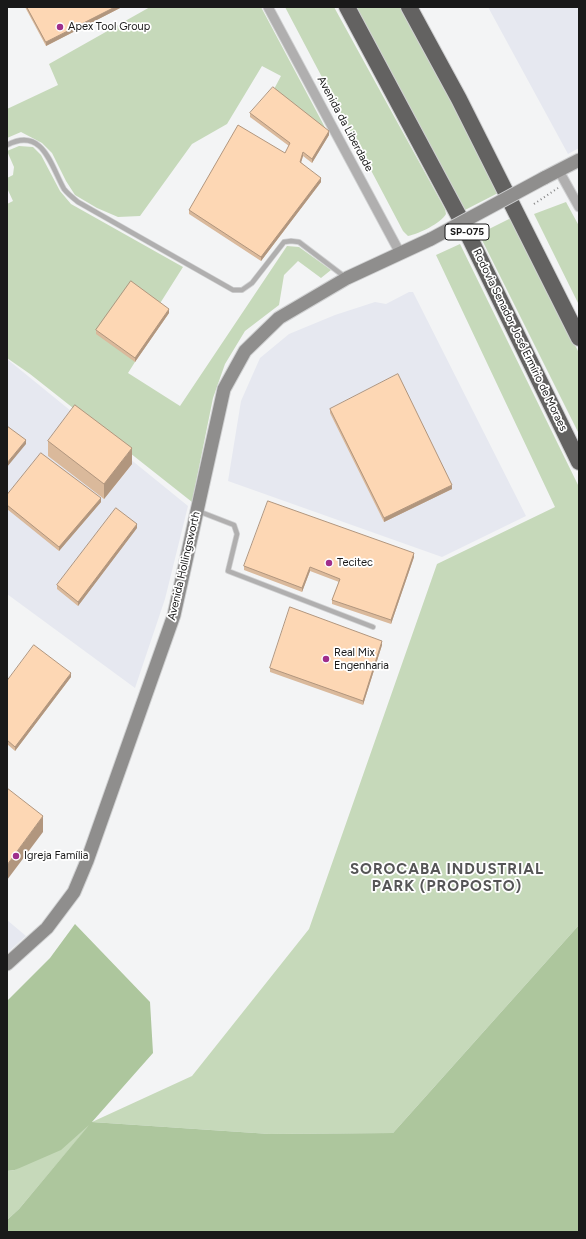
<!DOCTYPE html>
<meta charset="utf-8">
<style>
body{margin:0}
#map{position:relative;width:586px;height:1239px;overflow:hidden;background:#f3f4f5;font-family:Figtree,sans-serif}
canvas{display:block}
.frame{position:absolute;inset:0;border:8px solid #191919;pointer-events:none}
</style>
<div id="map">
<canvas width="586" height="1239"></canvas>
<div class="frame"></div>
</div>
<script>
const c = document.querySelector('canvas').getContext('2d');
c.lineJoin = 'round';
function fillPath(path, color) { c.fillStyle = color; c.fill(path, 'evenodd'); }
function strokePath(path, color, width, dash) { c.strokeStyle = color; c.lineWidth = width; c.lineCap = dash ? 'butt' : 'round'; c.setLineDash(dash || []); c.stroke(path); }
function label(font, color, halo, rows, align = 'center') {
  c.font = font + ' Figtree,sans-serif'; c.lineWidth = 3.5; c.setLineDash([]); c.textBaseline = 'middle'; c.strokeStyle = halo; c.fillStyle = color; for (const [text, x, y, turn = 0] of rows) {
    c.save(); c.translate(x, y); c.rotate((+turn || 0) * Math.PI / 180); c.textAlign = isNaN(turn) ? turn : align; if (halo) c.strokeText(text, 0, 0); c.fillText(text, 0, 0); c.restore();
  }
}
fillPath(new Path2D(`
 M488,7H579V148L568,154Z
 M409,292H413L526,516L442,557L228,481L241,401L260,358L289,334L335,315L375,302L386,304Z
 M7,359L188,506L165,599L135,688L7,594Z
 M7,920L26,936L7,953Z`), '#e6e8f0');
fillPath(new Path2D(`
 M150,7H261L329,135L273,91L281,76L262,66L227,124L192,144L140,216L118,217L97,208L75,195L66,181L52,153L42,143L21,132L7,138V109L58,85L49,64Z
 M285,7H334L445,209L446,214C441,223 419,234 408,236L403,231Z
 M354,7H401L500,192L463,211Z
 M19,146L33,147L41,155L60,191L71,204L183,267L159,305L135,362L128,373L180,406L287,246L299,247L331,270L321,278L298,261L284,275L279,305L245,331L225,364L213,398L192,502L30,374L7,358V204L13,201L7,188V178L13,175L14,167L7,151Z
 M566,202L579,226V305L534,214Z
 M511,218L579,353V434L479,234Z
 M460,244L579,487V925L393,1133L270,1134L92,1122L19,1209L7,1220V1171L15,1170L92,1122L192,1076L309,929L437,564L555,507L436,255Z`), '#c6d9ba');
fillPath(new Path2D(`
 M75,924L150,1002L153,1053L92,1122L270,1134L393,1133L579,925V1232H7V1220L19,1209L89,1125L61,1150L15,1170L7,1171V1001L50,958Z`), '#adc69d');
const service = new Path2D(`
 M7,145C43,126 51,166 64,189C68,194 73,198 78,202L233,290H242L252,283L284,242L291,241L299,242L345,277
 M198,511L234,525L237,534L228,571L373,627`);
const minor = new Path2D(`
 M268,7L400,253
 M559,171L579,207`);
const secondary = new Path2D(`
 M544,178L579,160
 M7,964L47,928L74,892L87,861L174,615L224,389L245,351L279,318L347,278L431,239`);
const motorway = new Path2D(`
 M347,7L462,222L579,462
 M409,7L459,99L579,338`);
strokePath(service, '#d0d1d2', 6);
strokePath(minor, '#d0d1d2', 11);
strokePath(secondary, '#d0d1d2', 15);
strokePath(motorway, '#d0d1d2', 18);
strokePath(new Path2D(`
 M534,204L558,188`), '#848485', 2, [1, 3]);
strokePath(service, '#b0afaf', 4.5);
strokePath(minor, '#b0afaf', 9);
strokePath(secondary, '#8f8e8d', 13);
strokePath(motorway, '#636261', 16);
const secondaryBridge = new Path2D(`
 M431,239L544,178`);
strokePath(secondaryBridge, '#d0d1d2', 15, []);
strokePath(secondaryBridge, '#8f8e8d', 13);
fillPath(new Path2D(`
 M25,7H122L46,46Z
 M250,113L329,135L312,163L303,156L301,162L321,182L261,261L189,214V210L285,153L289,146L250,117Z
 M169,313L135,362L96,334V330Z
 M330,409L452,489L384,522L330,413Z
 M48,441L132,464L104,499L48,456Z
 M7,495L101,502L59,551L7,509Z
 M137,528L78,606L57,589V585Z
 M414,557L391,624L332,604V600L339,582L310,571L302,592L244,570V566Z
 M382,645L363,705L270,672V668Z
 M71,677L15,751L7,744V681Z`), '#dab99b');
fillPath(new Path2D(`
 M115,7H122L46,46V42Z
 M329,131V135L312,163V159Z
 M303,152V156L300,166V162Z
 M321,178V182L261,261V257Z
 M169,309V313L135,362V358Z
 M26,440V444L7,467V463Z
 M132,448V464L104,499V484Z
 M452,485V489L384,522V518Z
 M101,498V502L59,551V547Z
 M137,524V528L78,606V602Z
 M414,553V557L391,624V620Z
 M310,567V571L302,592V588Z
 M382,641V645L363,705V701Z
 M71,673V677L15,751V747Z
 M43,816V832L7,880V865Z`), '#b1967e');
const building = new Path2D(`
 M27,7H115L46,42Z
 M273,87L329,131L312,159L303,152L300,162L321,178L261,257L189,210L238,125L285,153L290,143L250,113Z
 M131,281L169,309L135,358L96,330Z
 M398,374L452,485L384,518L330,409Z
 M75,405L132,448L104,484L48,441Z
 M7,426L26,440L7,463Z
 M41,453L101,498L59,547L7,505V495Z
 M268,501L414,553L391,620L332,600L340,579L310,567L302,588L244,566Z
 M116,508L137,524L78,602L57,585Z
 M290,607L382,641L363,701L270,668Z
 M34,645L71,673L15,747L7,740V681Z
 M7,788L43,816L7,865Z`);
fillPath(building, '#fdd7b4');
strokePath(building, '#b1967e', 1);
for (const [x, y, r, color] of [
 [60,27,4,"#9f2e8c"],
 [329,563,4,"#9f2e8c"],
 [326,659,4,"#9f2e8c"],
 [16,856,4,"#9f2e8c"]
]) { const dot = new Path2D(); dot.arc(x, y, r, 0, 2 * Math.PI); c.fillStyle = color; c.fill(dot); strokePath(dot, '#fff', 1.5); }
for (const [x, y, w] of [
 [467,232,44]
]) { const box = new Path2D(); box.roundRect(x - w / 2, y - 8, w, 16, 3); c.fillStyle = '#fff'; c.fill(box); strokePath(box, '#191919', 1); }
label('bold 10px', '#191919', null, [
 ["SP-075",467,232]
]);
label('11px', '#191919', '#fff', [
 ["Apex Tool Group",68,27],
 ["Tecitec",337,563],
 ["Real Mix",334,653],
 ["Engenharia",334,666],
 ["Igreja Família",24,856]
], 'left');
label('11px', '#191919', '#fff', [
 ["Avenida da Liberdade",345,124,62],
 ["Rodovia Senador José Ermírio de Moraes",520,340,64],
 ["Avenida Hollingsworth",184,566,-77]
]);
c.letterSpacing = '1px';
label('bold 15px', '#555556', '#fff', [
 ["SOROCABA INDUSTRIAL",447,870],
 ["PARK (PROPOSTO)",447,887]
]);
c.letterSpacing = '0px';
</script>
